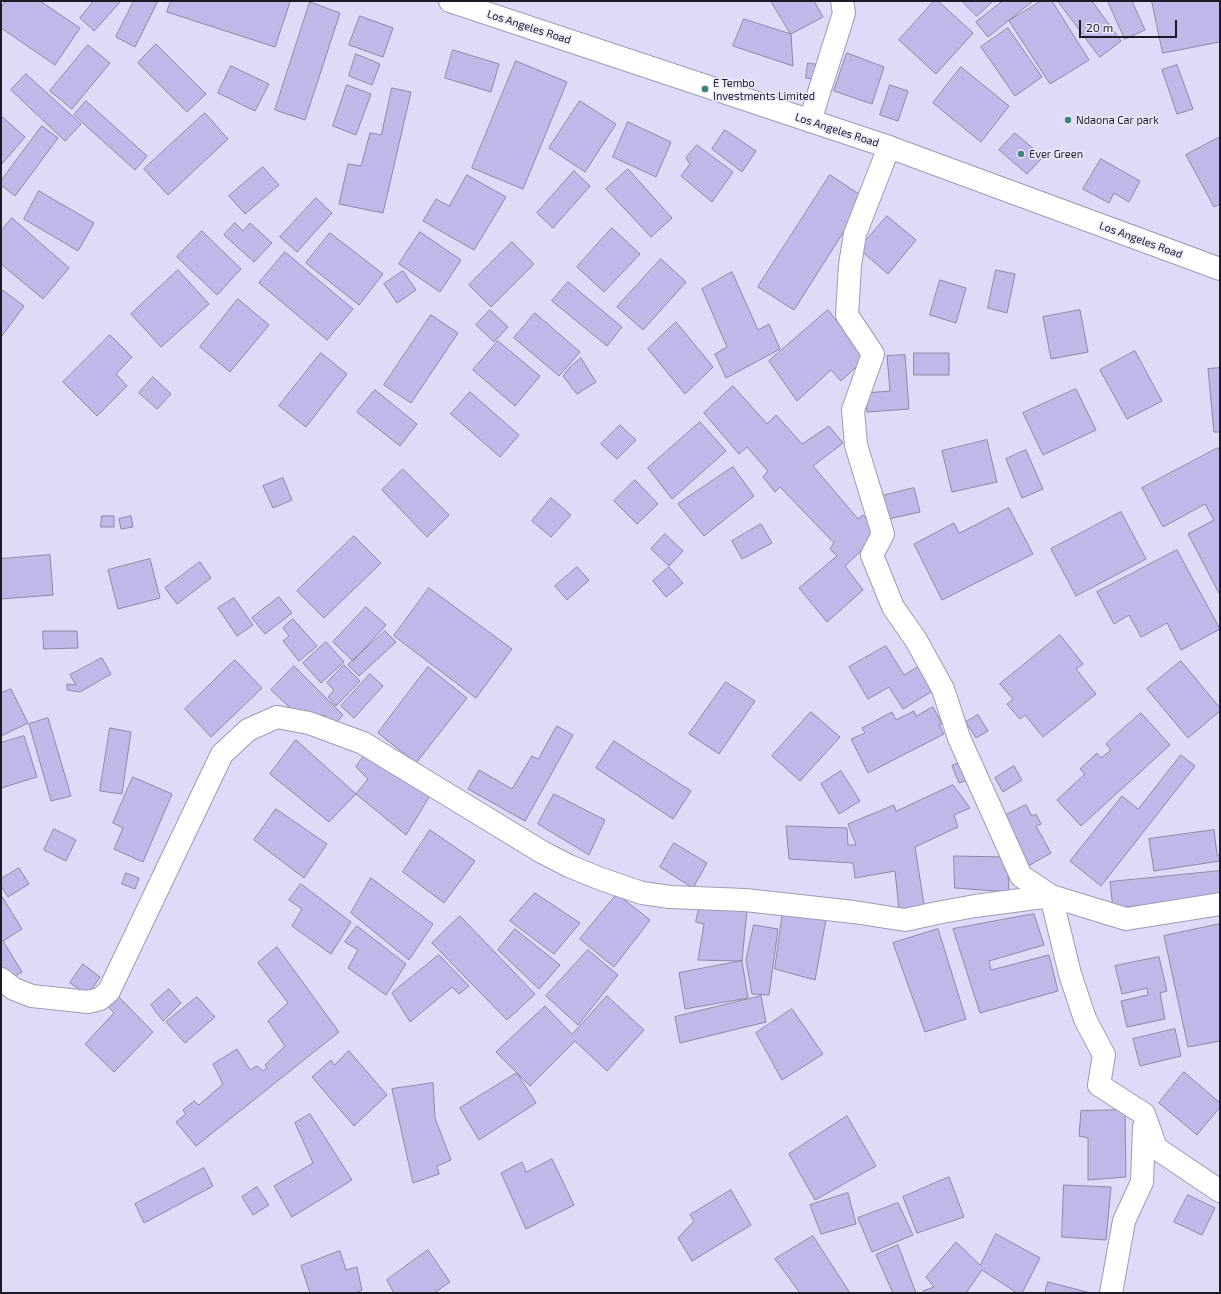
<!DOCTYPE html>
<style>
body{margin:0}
#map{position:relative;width:1221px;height:1294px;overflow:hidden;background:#dfdaf7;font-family:"Exo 2",sans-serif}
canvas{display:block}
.frame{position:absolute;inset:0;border:2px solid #1c1b25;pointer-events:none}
.scale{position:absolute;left:1079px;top:20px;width:98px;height:18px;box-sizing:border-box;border:2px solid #1c1b25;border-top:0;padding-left:5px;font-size:12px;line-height:14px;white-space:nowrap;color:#1c1b25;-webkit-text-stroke:3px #ece9fb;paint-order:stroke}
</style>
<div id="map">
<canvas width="1221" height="1294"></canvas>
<div class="frame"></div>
<div class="scale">20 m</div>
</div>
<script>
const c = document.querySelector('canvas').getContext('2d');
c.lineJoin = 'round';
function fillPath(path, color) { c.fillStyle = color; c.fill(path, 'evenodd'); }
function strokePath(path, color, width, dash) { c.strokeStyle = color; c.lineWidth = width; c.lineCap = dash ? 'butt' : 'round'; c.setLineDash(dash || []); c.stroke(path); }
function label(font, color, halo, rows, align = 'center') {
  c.font = font + ' "Exo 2",sans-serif'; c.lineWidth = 3; c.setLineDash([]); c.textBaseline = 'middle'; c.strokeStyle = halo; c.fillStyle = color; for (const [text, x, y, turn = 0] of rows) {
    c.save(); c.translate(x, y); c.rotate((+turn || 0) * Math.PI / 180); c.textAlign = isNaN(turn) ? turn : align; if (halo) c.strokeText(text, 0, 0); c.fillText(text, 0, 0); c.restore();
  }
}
const building = new Path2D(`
 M6,1H40L80,28L55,65L1,28V8Z
 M94,1H121L94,31L80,18Z
 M134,1H158L135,47L116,37Z
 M171,1H287L290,2L275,47L167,12Z
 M771,1H814L823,17L791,34Z
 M934,1H938L973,33L936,74L899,40Z
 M962,1H993L977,16Z
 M1003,1H1033L988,37L976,22Z
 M1041,1H1052L1089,60L1050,84L1009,21Z
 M1058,1H1092L1121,41L1100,57Z
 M1108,1H1132L1145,30L1125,39Z
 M1152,1H1220V42L1163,53Z
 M310,2L340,13L305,120L275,110Z
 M360,16L393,28L383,57L349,45Z
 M744,19L791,34L793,66L733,46Z
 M1008,28L1042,77L1015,96L981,47Z
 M156,44L206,94L187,112L138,63Z
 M88,45L110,63L72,109L50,91Z
 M453,50L499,64L491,92L445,78Z
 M847,53L884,67L872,104L834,91Z
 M356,54L380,64L372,85L349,76Z
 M516,61L567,82L523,189L472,168Z
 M808,63L821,65L818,80L806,78Z
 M1177,65L1193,109L1177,114L1162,70Z
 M231,66L269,84L255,111L218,93Z
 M961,67L1009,106L981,142L933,103Z
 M26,74L81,124L65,141L11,90Z
 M347,85L371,94L356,135L333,126Z
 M890,85L908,91L898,121L880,115Z
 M392,88L411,92L383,213L339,204L348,164L361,166L370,133L381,135Z
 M86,101L147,156L135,170L74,115Z
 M580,101L616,124L585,172L549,148Z
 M205,113L228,139L168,195L144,169Z
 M1,116L25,137L1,165Z
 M628,122L671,142L656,177L613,157Z
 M42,126L58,138L15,196L1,185V181Z
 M725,130L756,151L742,172L712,149Z
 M1015,133L1043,157L1027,174L999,150Z
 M1220,137V204L1214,207L1186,155Z
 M697,145L733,172L712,202L681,176L690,164L686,158Z
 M1101,159L1140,181L1129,202L1114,193L1109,203L1083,189Z
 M263,167L279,185L245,214L229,196Z
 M628,169L672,218L651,237L606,189Z
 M574,171L590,186L553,228L537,213Z
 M467,175L506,197L474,250L423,221L436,199L449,206Z
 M830,175L865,198L794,310L758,287Z
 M39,191L94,223L78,251L24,219Z
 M316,198L332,213L297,252L280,237Z
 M887,216L916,240L888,274L859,249Z
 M12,218L69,268L43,299L1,264V231Z
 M235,223L243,231L250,223L272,243L254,262L224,235Z
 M612,228L640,254L604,292L577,267Z
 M202,231L241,269L217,295L177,257Z
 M420,232L461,260L440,292L399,264Z
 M330,233L383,274L359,305L306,263Z
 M512,242L534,264L491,307L469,285Z
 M285,252L353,309L327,340L259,283Z
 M661,259L686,282L643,330L617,307Z
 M178,270L209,304L161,347L131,314Z
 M996,270L1015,274L1007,313L988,308Z
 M403,271L416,290L397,303L384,284Z
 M732,272L758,330L769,324L780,349L726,378L715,354L727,347L702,289Z
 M940,280L966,288L956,323L930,315Z
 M568,282L622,327L607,346L552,301Z
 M1,289L24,306L1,337Z
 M238,299L269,325L230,372L200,347Z
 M490,310L508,327L494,342L476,325Z
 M828,310L866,358L841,381L831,370L797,401L769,361Z
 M1080,310L1088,352L1051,359L1043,317Z
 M535,313L580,352L559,376L514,338Z
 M431,315L458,333L411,403L384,385Z
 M676,322L713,367L685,394L648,349Z
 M110,335L132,357L116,374L127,386L97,416L63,382Z
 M498,341L540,376L515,406L473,370Z
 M1135,351L1162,401L1127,419L1100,370Z
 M321,353L347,374L306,427L279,406Z
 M914,353H949V375H914Z
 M905,355L909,409L867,412L866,393L890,391L887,356Z
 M581,358L596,382L577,394L563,376L570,367Z
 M1220,368V432H1214L1208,369Z
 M153,377L171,394L157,409L139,393Z
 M733,386L767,424L776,415L802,444L829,426L843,443L813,466L858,519L863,515L880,533L845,566L863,590L827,622L799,588L837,556L830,549L834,543L780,487L775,492L763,477L768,471L747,447L739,454L704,413Z
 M1076,389L1096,430L1043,455L1023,413Z
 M375,390L417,424L400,446L357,412Z
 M470,392L519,435L500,457L451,414Z
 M700,422L726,451L672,499L648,468Z
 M620,425L636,440L617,459L601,444Z
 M987,440L997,482L952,492L942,451Z
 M1218,448L1220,452V595L1188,534L1214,520L1205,504L1163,527L1142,488Z
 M1026,450L1043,489L1022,498L1006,459Z
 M733,467L754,496L704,536L678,504Z
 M403,469L449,515L427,537L382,490Z
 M283,478L292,500L273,508L263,486Z
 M635,480L658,504L637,524L614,501Z
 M914,488L920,512L888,519L882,496Z
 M551,498L571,515L551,537L532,521Z
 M1009,508L1033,554L942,600L914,544L954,523L959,533Z
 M1121,512L1146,559L1076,596L1051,549Z
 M102,516H114V527H101Z
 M131,516L133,527L121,529L119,519Z
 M761,524L772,543L742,559L732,541Z
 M665,534L683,551L669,566L651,549Z
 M354,536L381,563L324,618L297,591Z
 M1177,550L1220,629L1181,650L1167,623L1141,637L1129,615L1114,624L1097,592Z
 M50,555L53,595L1,599V559Z
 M150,559L160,598L118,609L108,570Z
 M200,562L211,578L177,604L165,588Z
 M577,567L589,580L567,600L555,586Z
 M669,567L683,583L666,597L653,581Z
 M429,588L512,649L476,698L394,636Z
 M279,597L292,613L265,634L252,618Z
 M234,598L253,625L237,636L218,608Z
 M366,607L386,625L353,661L333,642Z
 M293,619L317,646L299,661L283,641L289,636L283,628Z
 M43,631H77L78,648L44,649Z
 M385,631L396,642L359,676L348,665Z
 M1060,635L1083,664L1076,669L1096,694L1043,737L1025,715L1020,719L1007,704L1013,699L1000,684Z
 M326,642L344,662L321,683L303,663Z
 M886,646L904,675L919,666L934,690L903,709L889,687L868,699L849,667Z
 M102,658L111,674L80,692L67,690V684L76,685L70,675Z
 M235,660L262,688L211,737L185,709Z
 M1181,661L1220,708V711L1188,738L1147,689Z
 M344,665L360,681L336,706L328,697L334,690L327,683Z
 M294,666L343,715L334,725L324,715L317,722L301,718L271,690Z
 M428,667L467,698L416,763L378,733Z
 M370,674L383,686L354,718L341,706Z
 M726,682L755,701L719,754L689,734Z
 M11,689L28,723L1,736V693Z
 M933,707L942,724L939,725L944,734L868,773L851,739L865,733L862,728L892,712L896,720L914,711L916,716Z
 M811,712L840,737L800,781L772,756Z
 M1141,713L1170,745L1081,826L1057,800L1085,774L1080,769L1097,753L1101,758L1111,750L1106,744Z
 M978,715L988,731L976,738L966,722Z
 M48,718L71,796L51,801L29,724Z
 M557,726L573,735L525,821L468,789L479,770L512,789L532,756L538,759Z
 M110,728L131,732L122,794L100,791Z
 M24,736L37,777L1,788V743Z
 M296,740L356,794L329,822L270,774Z
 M614,741L691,791L673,819L596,768Z
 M366,753L431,794L406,835L356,794L368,779L356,767Z
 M1181,755L1195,766L1101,886L1070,861L1122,796L1138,809Z
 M961,762L968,780L959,783L952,766Z
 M1014,766L1022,780L1003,792L995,778Z
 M841,771L860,801L839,814L821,784Z
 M133,777L172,794L143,862L114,849L123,828L113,823Z
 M953,785L970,808L954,815L958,827L915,847L925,911L899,910L895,871L855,878L853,863L789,859L786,826L847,828L848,845H856L848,824L894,805L896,811Z
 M554,794L605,820L589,855L538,824Z
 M1026,805L1032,816L1036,814L1041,824L1036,826L1051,853L1028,866L1002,817Z
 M276,809L327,844L304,878L254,840Z
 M54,829L76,840L66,861L44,850Z
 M430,830L475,861L444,903L403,872Z
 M1214,830L1217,855H1220V861L1154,871L1149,839Z
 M674,843L707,863L693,888L660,867Z
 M954,856L1007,857L1009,892L955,888Z
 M19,868L29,884L8,897L1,886V879Z
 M1220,871V898L1113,908L1110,882Z
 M126,873L139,878L135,889L122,884Z
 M371,878L433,924L409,960L351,913Z
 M301,884L351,922L331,954L292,926L302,909L289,900Z
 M535,893L580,923L554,954L510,921Z
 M617,894L650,920L614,967L580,939Z
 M1,895L22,929L3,941L22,972L8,980L1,969Z
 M700,904L747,909L742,961L698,960L704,924L696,922Z
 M783,911L826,919L815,980L775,969Z
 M1034,914L1044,945L989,961L991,970L1049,955L1058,991L980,1013L953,929Z
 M460,916L535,994L507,1020L432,943Z
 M1220,924V1041L1188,1047L1164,936Z
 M754,925L778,929L769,995L752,994L746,960Z
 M357,926L406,964L386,995L348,968L358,950L345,942Z
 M515,929L560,965L539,989L498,950Z
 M938,929L966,1019L925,1032L893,943Z
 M277,947L339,1032L196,1146L176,1122L186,1114L183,1110L194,1101L199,1105L223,1084L213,1064L237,1049L250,1070L257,1066L263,1071L267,1068L265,1065L285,1046L268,1021L288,1003L258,963Z
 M588,950L618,975L578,1025L546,996Z
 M439,955L469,986L459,994L452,987L410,1022L392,993Z
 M1159,957L1167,991L1160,993L1165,1019L1127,1027L1121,1001L1148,995L1147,988L1122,994L1115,966Z
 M742,961L748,998L685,1009L679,973Z
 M83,964L100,977L88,995L70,983Z
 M169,989L181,1003L163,1021L151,1005Z
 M115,993L153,1032L114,1072L85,1044L114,1013L106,1004Z
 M607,996L644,1030L607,1071L575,1041L530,1086L496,1052L545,1006L572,1034Z
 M761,996L766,1022L680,1043L675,1017Z
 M197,997L215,1017L185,1043L166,1022Z
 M792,1009L823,1054L782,1080L756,1033Z
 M1175,1029L1181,1056L1140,1066L1133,1039Z
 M349,1051L387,1095L354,1126L312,1077L331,1060L334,1065Z
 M1184,1072L1220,1103V1107L1197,1135L1159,1103Z
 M517,1073L536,1103L479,1140L460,1108Z
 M433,1083L435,1118L451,1160L437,1166L439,1174L413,1183L392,1089Z
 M1125,1110L1126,1177L1088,1180V1138L1079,1136L1081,1111Z
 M310,1114L352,1180L292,1217L274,1186L313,1163L295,1123Z
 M847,1116L876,1166L815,1200L789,1154Z
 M552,1159L574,1205L526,1229L501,1173L522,1162L526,1172Z
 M204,1168L213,1186L144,1223L135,1204Z
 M949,1177L964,1217L917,1233L903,1197Z
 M1064,1185L1111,1187L1106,1240L1062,1237Z
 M257,1187L269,1205L253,1215L242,1197Z
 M731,1190L751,1225L692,1261L678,1238L694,1221L690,1215Z
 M848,1193L856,1224L821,1234L810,1205Z
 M1188,1195L1215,1208L1202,1235L1174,1222Z
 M898,1203L913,1235L872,1252L858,1218Z
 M996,1234L1040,1258L1022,1293H1017L982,1270L966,1293H923V1291L934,1287L926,1277L956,1242L980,1265Z
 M813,1236L850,1293H800L775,1259Z
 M898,1245L916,1293H893L876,1255Z
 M428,1250L450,1282L434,1293H394L387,1280Z
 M340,1251L346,1270L357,1267L362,1290L355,1293H310L301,1266Z
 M1048,1282L1091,1293H1045Z`);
fillPath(building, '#c1b8ea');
strokePath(building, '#8c88a2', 1);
const minor = new Path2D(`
 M810,121L844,13L842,1
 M889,147L855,234L850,265L847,315L873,354L853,410L856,445L883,534L872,555L893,607L916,640L943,689L959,738L1021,876L1051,896L1126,919L1220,904
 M1051,896L1070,974L1085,1019L1104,1055L1099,1085L1144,1114L1156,1148L1220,1191
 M1,979L14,989L32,996L88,1002L100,999L109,991L222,754L248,730L277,717L309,723L363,743L542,852L569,866L601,879L642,893L670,897L745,900L854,912L905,920L937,913L975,906L1051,896
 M1111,1293L1124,1221L1142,1182L1144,1127`);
const secondary = new Path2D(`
 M450,1L889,147L1220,269`);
strokePath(minor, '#9e9ab5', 24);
strokePath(secondary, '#9e9ab5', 24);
strokePath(minor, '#fff', 22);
strokePath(secondary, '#fff', 22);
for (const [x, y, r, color] of [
 [705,89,4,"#3c837c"],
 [1068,120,4,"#3c837c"],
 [1021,154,4,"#3c837c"]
]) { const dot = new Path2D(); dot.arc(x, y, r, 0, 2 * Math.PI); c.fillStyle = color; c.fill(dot); strokePath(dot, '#ece9fb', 1.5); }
label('11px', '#1c1b25', '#ece9fb', [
 ["Los Angeles Road",529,27,18],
 ["Los Angeles Road",837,130,18],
 ["Los Angeles Road",1141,240,20]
]);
label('11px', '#1c1b25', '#ece9fb', [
 ["E Tembo",713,83],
 ["Investments Limited",713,96],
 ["Ndaona Car park",1076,120],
 ["Ever Green",1029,154]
], 'left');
</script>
